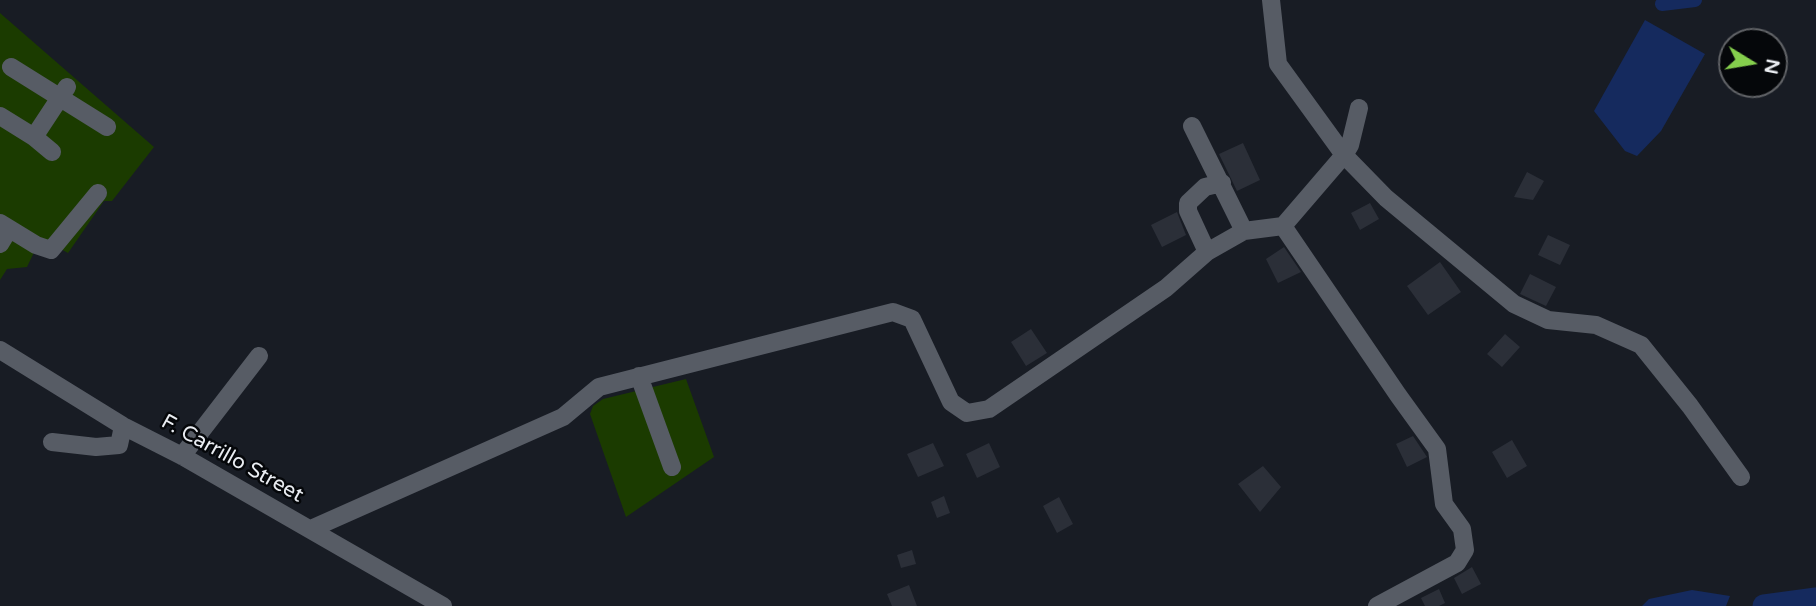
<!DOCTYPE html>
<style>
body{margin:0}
#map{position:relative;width:1816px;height:606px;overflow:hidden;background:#181c24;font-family:"Varela Round",sans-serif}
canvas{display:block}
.north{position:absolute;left:1718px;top:28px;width:70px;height:70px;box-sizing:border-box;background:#05070a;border:2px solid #616367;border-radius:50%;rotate:101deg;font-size:19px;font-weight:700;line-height:28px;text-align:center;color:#eaedf2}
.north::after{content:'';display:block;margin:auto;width:24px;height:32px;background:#85cf4d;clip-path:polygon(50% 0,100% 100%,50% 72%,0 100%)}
</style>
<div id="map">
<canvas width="1816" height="606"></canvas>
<div class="north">N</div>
</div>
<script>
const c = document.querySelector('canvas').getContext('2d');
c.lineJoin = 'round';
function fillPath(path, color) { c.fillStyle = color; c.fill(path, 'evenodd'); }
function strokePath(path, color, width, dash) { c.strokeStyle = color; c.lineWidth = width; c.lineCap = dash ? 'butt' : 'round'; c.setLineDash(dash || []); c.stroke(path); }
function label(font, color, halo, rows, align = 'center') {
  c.font = font + ' "Varela Round",sans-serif'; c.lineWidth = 5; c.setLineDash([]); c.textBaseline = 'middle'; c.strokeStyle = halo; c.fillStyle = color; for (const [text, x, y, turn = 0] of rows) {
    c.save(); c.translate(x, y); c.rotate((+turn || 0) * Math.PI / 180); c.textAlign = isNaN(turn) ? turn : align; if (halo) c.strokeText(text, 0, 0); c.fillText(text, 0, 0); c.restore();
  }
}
fillPath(new Path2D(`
 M0,13L154,147L112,201H104L68,253L41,238L27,267L7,269L0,280Z
 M686,379L714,457L626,517L590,414L593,406L603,399Z`), '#1b3b00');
fillPath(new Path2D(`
 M1645,20L1705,54L1661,131L1637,156L1625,151L1594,111Z
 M1692,590L1730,596L1726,606H1642L1649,599Z`), '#152a5e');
strokePath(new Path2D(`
 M1662,4L1695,0`), '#152a5e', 14);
strokePath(new Path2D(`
 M1764,606L1816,599`), '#152a5e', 23);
fillPath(new Path2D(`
 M1243,143L1260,180L1237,191L1219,154Z
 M1527,172L1544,181L1533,200L1514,197Z
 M1370,203L1379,219L1360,230L1351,213Z
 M1177,212L1186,235L1162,247L1151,225Z
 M1548,235L1570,245L1560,265L1538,255Z
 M1284,247L1301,272L1278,283L1266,259Z
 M1440,262L1461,292L1428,315L1407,286Z
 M1530,274L1556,287L1546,306L1520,294Z
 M1031,329L1047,353L1026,366L1011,342Z
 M1505,334L1520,347L1502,367L1487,354Z
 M1413,436L1427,457L1407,467L1396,444Z
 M1512,440L1527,466L1507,478L1492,452Z
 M933,443L944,466L918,477L907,454Z
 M989,443L1000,467L977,478L966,454Z
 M1263,466L1281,487L1260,512L1238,484Z
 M944,496L950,513L937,518L931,502Z
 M1059,497L1073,524L1057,533L1043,506Z
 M912,550L916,564L901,568L897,555Z
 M1472,567L1481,584L1462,594L1454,578Z
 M909,585L917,606H892L887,594Z
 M1439,589L1445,603L1439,606H1425L1421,598Z`), '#2b2f38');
strokePath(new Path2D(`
 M11,67L107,127
 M1359,108L1350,145L1344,155L1386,198L1514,304L1548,320L1596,325L1641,345L1690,406L1741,477
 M0,116L34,137L52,152
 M1192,126L1244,231
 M34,137L67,87
 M0,223L36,245L51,250L98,193
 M1283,226L1398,395L1437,449L1444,504L1462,529L1465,550L1457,563L1377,606
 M0,244L9,229
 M1207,252L1188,211V203L1205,187L1222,183
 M0,350L123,426L182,456L443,606
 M639,376L672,467
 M52,442L96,447L119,445L123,426
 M182,456L259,356
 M311,529L563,417L599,387L893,312L912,319L951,402L967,413L989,409L1166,288L1207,252L1244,231L1283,226L1344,155L1278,64L1271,0`), '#575c65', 18);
label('21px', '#eaedf2', '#05070a', [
 ["F. Carrillo Street",232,459,29]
]);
</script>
